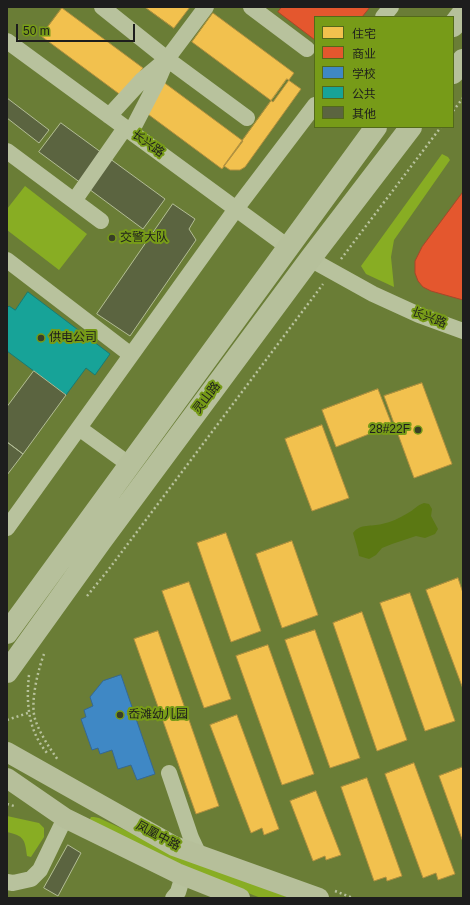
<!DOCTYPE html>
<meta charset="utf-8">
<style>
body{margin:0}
#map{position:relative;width:470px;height:905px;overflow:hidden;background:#6a7d36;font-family:Arial,"Noto Sans SC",sans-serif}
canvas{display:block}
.frame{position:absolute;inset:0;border:8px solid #1d1d1d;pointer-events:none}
.legend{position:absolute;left:314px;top:16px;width:140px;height:112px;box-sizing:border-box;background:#779b18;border:1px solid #53691a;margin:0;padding:5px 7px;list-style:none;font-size:12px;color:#1d1d1d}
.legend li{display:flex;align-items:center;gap:8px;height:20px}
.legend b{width:20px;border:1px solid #53691a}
.scale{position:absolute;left:16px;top:24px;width:119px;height:18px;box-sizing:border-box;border:2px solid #1d1d1d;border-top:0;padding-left:5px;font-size:12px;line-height:14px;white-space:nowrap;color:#1d1d1d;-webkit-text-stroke:3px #779b18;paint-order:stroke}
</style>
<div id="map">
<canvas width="470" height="905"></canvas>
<div class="frame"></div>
<ul class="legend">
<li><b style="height:11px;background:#f2c14e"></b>住宅</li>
<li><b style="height:11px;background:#e4572e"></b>商业</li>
<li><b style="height:11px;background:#3f88c5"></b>学校</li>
<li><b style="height:11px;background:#17a398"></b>公共</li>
<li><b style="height:11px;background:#5b6440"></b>其他</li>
</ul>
<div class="scale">50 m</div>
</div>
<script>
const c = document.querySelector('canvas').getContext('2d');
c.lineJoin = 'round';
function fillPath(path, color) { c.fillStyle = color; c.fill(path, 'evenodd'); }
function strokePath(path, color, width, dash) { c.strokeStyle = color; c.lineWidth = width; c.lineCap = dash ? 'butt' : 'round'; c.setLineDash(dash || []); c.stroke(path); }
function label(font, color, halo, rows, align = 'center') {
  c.font = font + ' Arial,"Noto Sans SC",sans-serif'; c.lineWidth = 4; c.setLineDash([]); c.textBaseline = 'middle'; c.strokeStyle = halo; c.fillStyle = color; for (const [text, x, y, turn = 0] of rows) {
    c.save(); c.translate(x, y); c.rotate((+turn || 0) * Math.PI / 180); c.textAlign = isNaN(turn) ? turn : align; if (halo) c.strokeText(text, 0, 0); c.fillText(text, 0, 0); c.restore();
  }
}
fillPath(new Path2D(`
 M442,154L448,157L450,160L394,240L391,257L394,287L366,274L361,266Z
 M25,186L87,234L59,270L7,230V209Z
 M7,816L39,823L44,828V837L31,857L27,856C25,839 24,836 7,832Z
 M91,817H94L99,818L166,849L290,898H261L253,895L156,856L89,821Z`), '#88ad23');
fillPath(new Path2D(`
 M424,503L429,504L432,509L431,516L438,529L435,534L425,538L416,536L392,544L382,548L376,555L369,559L359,556C358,548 355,541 353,533C361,523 371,527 382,524C391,522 400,518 408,513C414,510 417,505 424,503Z`), '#5b7813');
const homes = new Path2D(`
 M145,7H190L174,28Z
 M62,8L143,68L122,96L41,36Z
 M213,13L294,73L273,102L192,42Z
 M287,79L301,89L245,167L240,170H230L224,166Z
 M162,81L243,141L222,169L141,109Z
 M422,383L452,464L414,478L384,396Z
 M378,389L392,425L336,447L322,410Z
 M322,425L349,498L312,511L285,439Z
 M226,533L261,631L231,642L197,543Z
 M292,541L318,615L282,628L256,554Z
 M458,578L463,593V689L426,590Z
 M189,582L231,699L204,708L162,591Z
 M410,593L455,721L425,731L380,603Z
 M362,612L407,740L377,751L333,623Z
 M315,630L360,758L330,768L285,640Z
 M158,631L219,806L196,814L134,639Z
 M268,645L314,774L282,785L236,656Z
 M237,715L279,829L264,835L262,828L251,833L210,725Z
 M414,763L455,874L438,880L436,873L423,878L385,774Z
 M463,767V842L439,776Z
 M367,778L402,876L387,881L386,877L374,881L341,787Z
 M316,791L341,855L326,860L325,856L313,861L290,801Z`);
fillPath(homes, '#f2c14e');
strokePath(homes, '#b2903f', 1);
const shops = new Path2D(`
 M282,7H370L362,17H315V40L278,12Z
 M463,192V300L431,291L423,287L418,281L415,273V261L422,247Z`);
fillPath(shops, '#e4572e');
strokePath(shops, '#a84629', 1);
const schools = new Path2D(`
 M121,675L155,774L137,780L131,765L118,769L112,750L100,754L98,748L92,750L81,719L86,717L84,710L93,706L90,697L103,681Z`);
fillPath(schools, '#3f88c5');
strokePath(schools, '#356893', 1);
const public = new Path2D(`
 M28,292L110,354L95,375L86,368L66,395L7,351V308L9,306L15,310Z`);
fillPath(public, '#17a398');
strokePath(public, '#197b73', 1);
const building = new Path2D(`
 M7,98L49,130L39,143L7,118Z
 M61,123L165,199L143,229L39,152Z
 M173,204L195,219L189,229L196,240L130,336L97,314Z
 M34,371L66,395L23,454L7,442V407Z
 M7,442L23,454L7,475Z
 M68,845L81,853L58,896L44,888Z`);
fillPath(building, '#5b6440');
strokePath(building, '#b2bc95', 1);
strokePath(new Path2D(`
 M453,111L463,98
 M341,259L441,127
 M87,596L109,569L323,284
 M44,654C38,670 30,702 35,719C40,734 49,747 58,760
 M29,675C26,703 28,730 47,753
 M7,720L28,713
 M7,804L14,806
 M335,891L353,898`), '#b8c29d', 2.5, [2, 3]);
strokePath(new Path2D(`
 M102,7L167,59L247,118
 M251,7L307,49
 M383,17L391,7
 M7,41L288,247
 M109,116L142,80L166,60
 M131,132L158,80L167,59L206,7
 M7,151L101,221
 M74,201L125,128
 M310,259L373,294L419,315L463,331
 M7,260L131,355
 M79,428L123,460
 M7,528L236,209L315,105
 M169,773L191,838L199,855
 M7,882L13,883L31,879L40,870L65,818
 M173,898L178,892L183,876`), '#b8c29d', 16);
strokePath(new Path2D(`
 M7,752L174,846L319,898
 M7,778L65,818L177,873L240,898`), '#b6bf9a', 20);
strokePath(new Path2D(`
 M453,26L463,13
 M453,73L463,60
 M7,633L376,127
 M7,672L101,541L310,259L411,127`), '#b6c09b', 22);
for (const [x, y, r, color] of [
 [112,238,4,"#383f26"],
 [41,338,4,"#383f26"],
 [418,430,4,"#383f26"],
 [120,715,4,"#383f26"]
]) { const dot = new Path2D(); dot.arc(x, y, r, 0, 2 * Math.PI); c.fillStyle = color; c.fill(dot); strokePath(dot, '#779b18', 1.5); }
label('12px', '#1d1d1d', '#779b18', [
 ["长兴路",148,144,36],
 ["长兴路",429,318,21],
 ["灵山路",207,398,-53],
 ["凤凰中路",158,836,28]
]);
label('12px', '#1d1d1d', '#779b18', [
 ["交警大队",120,238],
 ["供电公司",49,338],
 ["28#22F",410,430,"right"],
 ["岙滩幼儿园",128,715]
], 'left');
</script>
